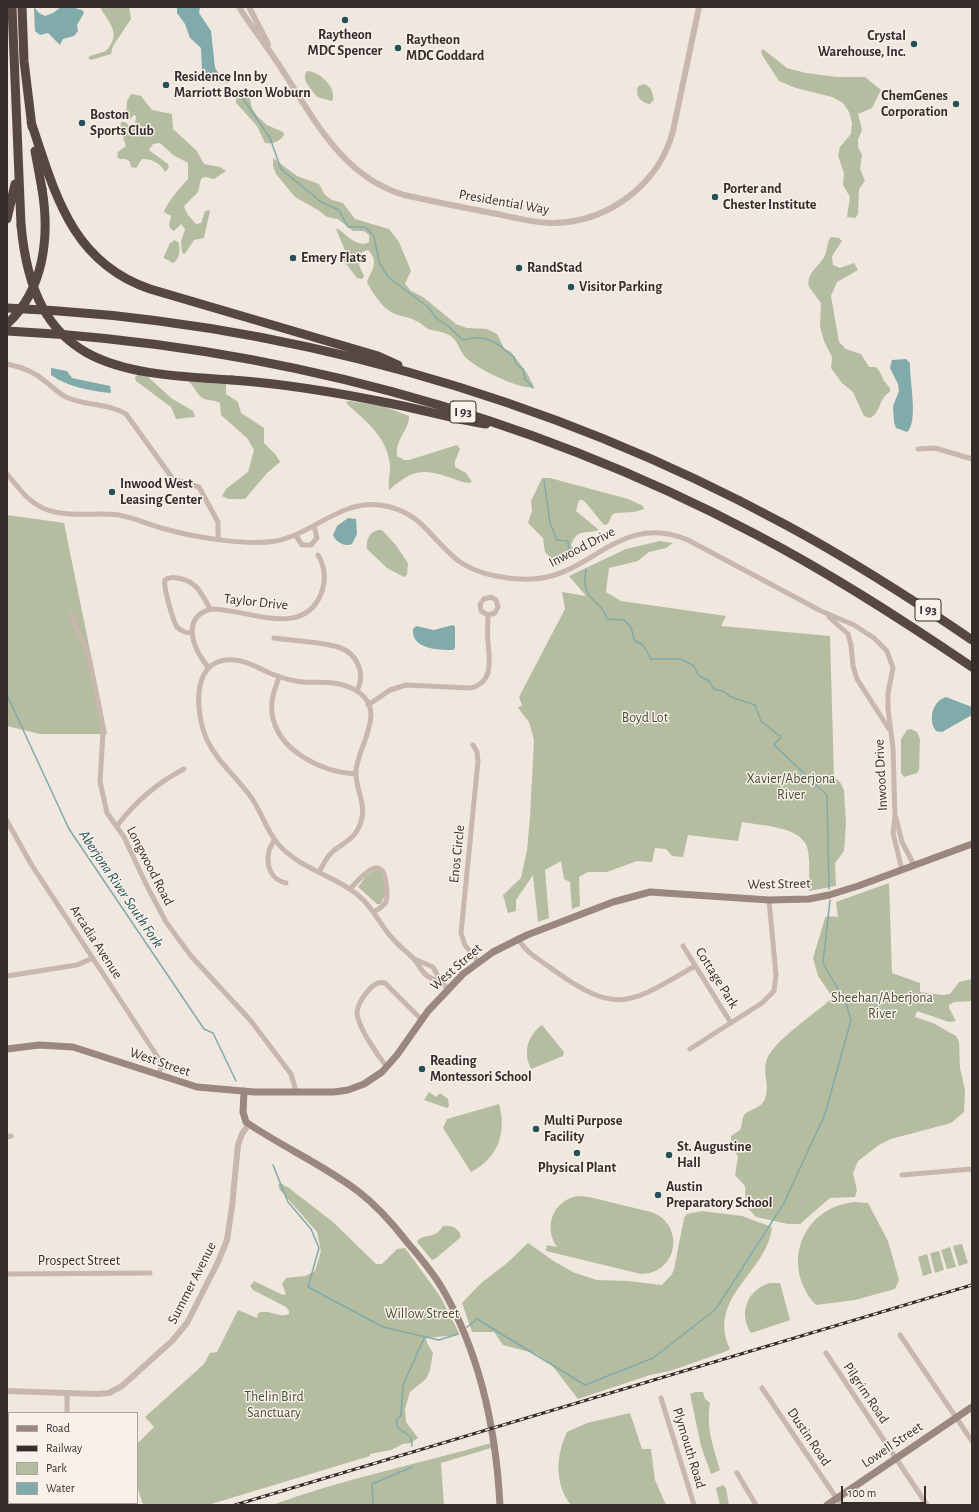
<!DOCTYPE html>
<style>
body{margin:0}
#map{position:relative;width:979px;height:1512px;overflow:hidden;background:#f0e7df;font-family:"Alegreya Sans",sans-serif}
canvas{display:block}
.frame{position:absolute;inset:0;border:8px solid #362d2a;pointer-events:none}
.legend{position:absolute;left:8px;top:1412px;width:130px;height:92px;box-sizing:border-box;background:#f8f1eb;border:1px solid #aaa39e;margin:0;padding:5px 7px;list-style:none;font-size:12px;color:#362d2a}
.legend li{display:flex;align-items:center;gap:8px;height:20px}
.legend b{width:20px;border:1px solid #aaa39e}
.scale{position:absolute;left:841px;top:1486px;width:85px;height:18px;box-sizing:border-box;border:2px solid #362d2a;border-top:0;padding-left:5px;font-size:12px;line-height:14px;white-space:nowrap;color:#362d2a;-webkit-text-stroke:3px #f8f1eb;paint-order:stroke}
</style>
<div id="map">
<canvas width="979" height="1512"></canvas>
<div class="frame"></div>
<ul class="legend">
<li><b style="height:5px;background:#9a877d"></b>Road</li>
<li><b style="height:5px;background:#362d2a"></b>Railway</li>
<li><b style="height:11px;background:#b5bda0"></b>Park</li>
<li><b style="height:11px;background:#81aaaa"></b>Water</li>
</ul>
<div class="scale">100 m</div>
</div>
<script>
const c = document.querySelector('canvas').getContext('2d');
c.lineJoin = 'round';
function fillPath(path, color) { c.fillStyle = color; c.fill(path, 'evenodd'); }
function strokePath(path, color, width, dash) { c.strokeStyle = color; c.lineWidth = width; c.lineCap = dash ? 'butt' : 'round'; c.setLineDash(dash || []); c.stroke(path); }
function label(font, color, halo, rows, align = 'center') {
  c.font = font + ' "Alegreya Sans",sans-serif'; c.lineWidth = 3; c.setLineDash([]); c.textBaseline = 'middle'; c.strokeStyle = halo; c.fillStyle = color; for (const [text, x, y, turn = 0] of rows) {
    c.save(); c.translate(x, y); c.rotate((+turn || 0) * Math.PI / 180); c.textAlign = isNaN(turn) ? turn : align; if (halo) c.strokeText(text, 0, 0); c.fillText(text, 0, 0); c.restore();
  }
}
fillPath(new Path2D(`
 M100,7H129L131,19L113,46L111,54L91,60L88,58L90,56L106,51C123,32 108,23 100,7Z
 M763,49L787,68L806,73L837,77H865L881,90L872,108L858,114L862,130L858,139V147L862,155L860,169L865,181L859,189L858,214L855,218L847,217L850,197L843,185L844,173L838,156L840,147L851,134L852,123L849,112L843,103L832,97L796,88L779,81L762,55L761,51Z
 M307,71C319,71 338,88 332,101L317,97C312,90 300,79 307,71Z
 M645,84L651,89L654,100L650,104C640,103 635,95 638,86Z
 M241,89L250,99L252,108L257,116L267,125L283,132L284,135C280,142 272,144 265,143L257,126L236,103L237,94Z
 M131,94L141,96L152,110L172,114L173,129L196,150L204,164L220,167L226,171L214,179L205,177L201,179L198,192L185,205L184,207L188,215L196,224L201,223L205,211L209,210L210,211L204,238L194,240L185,254L182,253L181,242L185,229L181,224L174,231L171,229L169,225L171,216L164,212C166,204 182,185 188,179V163L173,155L160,143L153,144L149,150L168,164L169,168L165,172C160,163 153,159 142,159L136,168L131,167L130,162L126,159H120L117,157L118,152L126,146L120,128L121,122H125L132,128L135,125L136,116L134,115L130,119L126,117L127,101Z
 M273,158L297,176L319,184L325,195L332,200L343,203L355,219L389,229L399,242L411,271L405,284L411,291L423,297L456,324L467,328L487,329L497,334L504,348L511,352L527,373L534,387C521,391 474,367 465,357C459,350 458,340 449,335C443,332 438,331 431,330C426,329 423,324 418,322C412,318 405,317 398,315C384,311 373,294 367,282C371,271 380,262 368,250L362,252L359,265L364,276L362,279L357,278L343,260L346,253L336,229H338C346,234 358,249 369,242V235L364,231H353L338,219L327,217L318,210L295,197L276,174L273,166Z
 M831,237L839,238L842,241L832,256L833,265L840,268L854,263L858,270L837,282L831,296L839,342L846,349L861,354L869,367H876L880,372L884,381L890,388V392C879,397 881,413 870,418L864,416L853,392L842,383L831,368L832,357L824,341L820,327L821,303L809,287C806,273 818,268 824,257C828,251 826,243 831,237Z
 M175,240L179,243C180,250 180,260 173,263L164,258V256L170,243Z
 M137,375L147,376L171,398L193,411L195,417L176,419L171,407L136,381L135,378Z
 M186,380L226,381V394L238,402L241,413L264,428V443L276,455L280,462L267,473L245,499H228L222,496L226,489L248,472L254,450L247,438L221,415L220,403C213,399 205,402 199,395C194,389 193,384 186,380Z
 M349,401L383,406L409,416C410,429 395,439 397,456L404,460H409L457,445L460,449L455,461V467L466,473L472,482C466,484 460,481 454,479C422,468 414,469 389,490C388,482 390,474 390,465C387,437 367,422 348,405L346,402Z
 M542,478H550L628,499L643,506L644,509L634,512L615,513L612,515L608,524L604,525L586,503L583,500H579L576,511L599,530C586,535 578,527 571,545L575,555L558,566L545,552L543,538L528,523L532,511L531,501Z
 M7,515L64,523L107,734H40L7,726Z
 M382,530L395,544L408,563L407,575L404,577L387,568L367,549C366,539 370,529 382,530Z
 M660,541L673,543L666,548L649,552L638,561L609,568L606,592L621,601L726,616L721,626L830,636L834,777L840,782L844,790L846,824L844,851L835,863L836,886L809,891C809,878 810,864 808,851C805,826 762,826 742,822L738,841L688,835L683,857L672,856L666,849L655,848L652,862L637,861L607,872H588L579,877L580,906L572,909L570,882L564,879L561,861L545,870L549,918L538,922L533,875L516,900V911L508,913L503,895L521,878L527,850L530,817L534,740L529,722L518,708L522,705L519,697L565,609L562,592L586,596L569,576L626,549Z
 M907,730L911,729L917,732L920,739L919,770L917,773L904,777L901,773V739Z
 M375,870L381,871L386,893L381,904H377L358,887L366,876Z
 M889,883L892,973L920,983V992L942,995L950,994L959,982L972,979V1001L954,1002L949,1005V1008L956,1021L949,1022L917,1011L915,1017L933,1023L956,1036L959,1042L960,1068L965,1090L964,1112L951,1123L891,1139L879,1145L858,1161L853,1173L857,1190L855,1197L830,1198L800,1224H788L756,1217L746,1206L745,1186L735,1175L738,1157L731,1142V1136L740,1130C743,1125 741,1117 746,1113C752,1109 762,1107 765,1099C770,1087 763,1074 766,1062C770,1043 816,1013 831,999V995L818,976L813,958L825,918L827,916L838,917L836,902Z
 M542,1025L564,1052L563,1056L531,1069C523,1052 527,1036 542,1025Z
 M429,1092L436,1097L440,1093L448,1099L449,1106L447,1108L424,1100Z
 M499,1104C507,1133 498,1158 471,1172L443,1128L447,1119Z
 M280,1183L289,1188L333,1222L376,1264H382L397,1249L405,1248L440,1296L459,1333L458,1335L426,1338L427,1343L433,1353L430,1370L426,1379L410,1392L405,1409L406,1422L418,1438L411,1443L403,1444L391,1450L370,1454V1456L208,1505H143L137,1486V1444L154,1427L145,1417L204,1364L210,1353L217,1352L238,1310L257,1318L258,1313C269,1308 279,1319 289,1314V1311L286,1307L253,1290L250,1286L254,1281L283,1295L286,1294L282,1284L286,1278L305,1276L315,1271L321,1251L317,1232L280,1190L278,1185Z
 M578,1196L589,1197L651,1212C686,1224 678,1274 641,1274L546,1251L547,1245L557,1247C543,1227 553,1200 578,1196Z
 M854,1202L868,1203L888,1241L899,1280L895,1289L855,1300L816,1305C780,1266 801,1208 854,1202Z
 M702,1211L742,1216L772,1227C767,1273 706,1297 730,1349L727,1351L670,1371L650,1375L578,1399L551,1364L537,1354L503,1345L494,1332H472L462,1303L480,1284L507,1263L528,1243L555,1262L575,1273L597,1280L628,1281L662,1285L672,1274L674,1269L684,1218L687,1214Z
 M443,1226C452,1225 459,1228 461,1237L435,1259L432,1260L417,1242C423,1232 434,1241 443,1226Z
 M962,1244L968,1263L959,1266L953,1246Z
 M950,1247L956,1267L947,1269L941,1250Z
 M939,1251L944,1270L935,1273L930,1253Z
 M927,1254L932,1273L923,1276L918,1257Z
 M770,1283H780L790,1320L751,1333C738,1313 747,1290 770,1283Z
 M695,1392H703L705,1399L710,1403C706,1428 713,1446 720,1470L711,1474L701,1446L690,1394Z
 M630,1413L642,1449H651L655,1480L666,1505H571C554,1484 556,1455 567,1432L587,1423Z
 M491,1443V1448L441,1463L444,1505H272C343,1479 418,1464 491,1443Z
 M723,1485L726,1488L729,1505H720L716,1488Z`), '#b5bda0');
fillPath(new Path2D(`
 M34,7L39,13L45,16L53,13L61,7H75L77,9L82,10L84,13L77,25L78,31L74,36L63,39L60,45L48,33L40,35L35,31Z
 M177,7H200L199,13L211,31L215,68L219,74L225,76L230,81L228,83L212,79L202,71L201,48L190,38L185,24L177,13Z
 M906,359L910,363C909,378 919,422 907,432L896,428L894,422L893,406L899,391L898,384L890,368L892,360Z
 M51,368L67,371L72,378L110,386L111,393C90,391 68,387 51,375Z
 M348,518L356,519L357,534L352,544C344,547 336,542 333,535L337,526Z
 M453,625L455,627V648L453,650C438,650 411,649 413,629L416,626L434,630Z
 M946,697L972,707V715L942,732L936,731L934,728C929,717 933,701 946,697Z`), '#81aaaa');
strokePath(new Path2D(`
 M237,90L270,138L281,169L321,202L339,210L348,227H365L374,236L379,262L388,277L428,307L436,318L448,326L463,340C474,337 487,337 497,344C503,347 507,353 514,357L516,364L523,369L525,379L533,388
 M544,480L550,523L557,540L568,541L569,556L571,558
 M586,569C580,604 600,596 607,619L624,620L631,627L634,640L643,645L651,659H681L694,666L698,675L709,681L714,689L725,692L729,696L755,705L761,721L781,737L774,745L827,795L829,889
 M7,695L69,829L204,1029L213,1033L236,1081
 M273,1165L288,1202L311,1229L319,1248L308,1287L383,1327L439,1340L458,1334
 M467,1327L477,1319L585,1385L653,1358L716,1309L784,1203L825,1114L851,1020L846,1003L823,963L830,900
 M412,1446L411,1437L398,1428L396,1421L401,1415L403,1385L425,1336
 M373,1505L372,1484L412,1467`), '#81aaaa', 1.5);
strokePath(new Path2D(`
 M7,364C22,367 35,372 46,382C53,387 58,393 66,397C85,406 108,403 126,414L173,479L199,487L218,522V538
 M918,449L935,448L972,459
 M7,474C18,487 28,502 45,509C68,518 95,512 119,515C135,518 150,525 165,529C193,537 247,546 276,541C313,534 340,500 380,505C423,511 430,540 460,562C479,575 509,580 532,579C591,577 620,511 688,540L821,611L854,625L874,638L887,651L893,668L888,693V709L893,748L895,817L893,833L902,870
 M296,536L302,545H311L317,538L314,526
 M71,614L89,657L101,717L103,733L100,782L107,813L124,837L146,884L166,922L191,956L251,1021L291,1074L296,1091
 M829,617L848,634L851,645L853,666L857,679L889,729
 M192,633C187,633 181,631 177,627C173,621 163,586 165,580C169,577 173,577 177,578C196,580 202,594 210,609
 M274,638C294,641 318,641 338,647C357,653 366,673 357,691
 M209,668C194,652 179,616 212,609C247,609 303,639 321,594C326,581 325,567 318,555
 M279,677C275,689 270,700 272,713C277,751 322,772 356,774
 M368,705L390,690L406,685L470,688C495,683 489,658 488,641C487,632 488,624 488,615L495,613L498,607L496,600L491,597L484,599L480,604L481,611L488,615
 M473,745L477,752L478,761L461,933L465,945L478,962
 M896,818L902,842L914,865
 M7,821L31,864L159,1059L161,1065L159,1076
 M117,826C135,802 157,783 184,769
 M275,840C263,853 266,879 286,883
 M319,872C323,865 326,858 332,852C341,844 352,841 358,829C370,805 355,793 356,771C358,745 388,711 357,691C340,680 321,683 303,682C292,681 282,678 272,674C260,669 248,661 235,660C190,655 195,713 207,740C218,763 238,778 253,800C262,814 267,831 278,844C300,869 333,875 358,895C373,907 380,925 393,939C399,946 406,951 413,958C417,962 420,969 425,974C432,980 441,982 448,988
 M350,889C360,878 382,851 386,883C387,889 388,896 386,902C383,907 378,909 374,912
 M518,938C525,953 542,961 555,971C619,1017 632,1002 695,966
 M683,946L731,1023
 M414,959L433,967L441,982
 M7,976L77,965L93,958
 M690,1049L762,1003L774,991L776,975L769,900
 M387,1067C378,1056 357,1026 357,1012C358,1005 362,998 367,992C372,986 377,981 385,983L421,1019
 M7,1137L11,1136
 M902,1175L972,1169
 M7,1274L150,1273
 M900,1335L972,1441
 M826,1353L927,1505
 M762,1388L841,1505
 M661,1398L694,1505
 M67,1413V1393
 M737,1473L756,1505
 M62,1505L68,1503`), '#c7b7ac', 5);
strokePath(new Path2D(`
 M239,7C250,25 264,42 275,59C311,112 338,175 404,195C435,202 466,208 497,214C516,218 535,223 554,223C609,222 659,184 673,131L699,7
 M249,7L268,44
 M7,1391L97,1394L109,1393L122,1386L172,1341L187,1323L218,1262L227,1240L232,1207L238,1145L242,1134L249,1124`), '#c7b7ac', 6);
strokePath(new Path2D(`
 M7,1049L39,1045L73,1047L197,1087L254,1092H334L348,1090L364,1084L382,1072L397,1055L428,1011L463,974L493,952L527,935L613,902L650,892L769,900L809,899L829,895L858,886L972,844
 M244,1091L243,1112L246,1122C282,1147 324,1165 359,1192C377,1206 393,1224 407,1242C419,1256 432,1271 442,1288C480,1353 496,1430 500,1505
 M827,1505L972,1407`), '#9a877d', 7);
strokePath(new Path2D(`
 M12,7L21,225
 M22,7L24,61L32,127
 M31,122C55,193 71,262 150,289L378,356L398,365
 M35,151L42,189
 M7,219L15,184
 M7,308C278,319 548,396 786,525C851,560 912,599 972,640
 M7,331C267,344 524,412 755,534C830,573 901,619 972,667
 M232,380C290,384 346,394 403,406C431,412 458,420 486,424`), '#564742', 9);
const rail = new Path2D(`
 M235,1505L972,1285`);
strokePath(rail, '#362d2a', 3);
strokePath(rail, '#f8f1eb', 1.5, [4.5]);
strokePath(new Path2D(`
 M21,225C34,366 113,373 232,380
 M7,324C44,290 50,237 42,189`), '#564742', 9);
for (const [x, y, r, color] of [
 [345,20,4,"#245153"],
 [914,44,4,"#245153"],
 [398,48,4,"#245153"],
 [166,85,4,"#245153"],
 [956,104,4,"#245153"],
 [82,123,4,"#245153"],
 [715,197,4,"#245153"],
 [293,258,4,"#245153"],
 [519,268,4,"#245153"],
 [571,287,4,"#245153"],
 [112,492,4,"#245153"],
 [422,1069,4,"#245153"],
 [536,1129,4,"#245153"],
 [577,1153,4,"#245153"],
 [669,1155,4,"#245153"],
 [658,1195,4,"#245153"]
]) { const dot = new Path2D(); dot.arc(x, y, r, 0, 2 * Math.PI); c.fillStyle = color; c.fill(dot); strokePath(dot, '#f8f1eb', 1.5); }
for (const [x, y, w] of [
 [463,412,26],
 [928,610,26]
]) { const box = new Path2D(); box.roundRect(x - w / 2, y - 11, w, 22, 3); c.fillStyle = '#f8f1eb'; c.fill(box); strokePath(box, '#362d2a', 1); }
label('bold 13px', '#362d2a', null, [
 ["I 93",463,412],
 ["I 93",928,610]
]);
label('bold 14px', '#362d2a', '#f8f1eb', [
 ["Raytheon",345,35,"center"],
 ["MDC Spencer",345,51,"center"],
 ["Crystal",906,36,"right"],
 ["Warehouse, Inc.",906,52,"right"],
 ["Raytheon",406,40],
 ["MDC Goddard",406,56],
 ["Residence Inn by",174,77],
 ["Marriott Boston Woburn",174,93],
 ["ChemGenes",948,96,"right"],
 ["Corporation",948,112,"right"],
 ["Boston",90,115],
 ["Sports Club",90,131],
 ["Porter and",723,189],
 ["Chester Institute",723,205],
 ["Emery Flats",301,258],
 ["RandStad",527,268],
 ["Visitor Parking",579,287],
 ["Inwood West",120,484],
 ["Leasing Center",120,500],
 ["Reading",430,1061],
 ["Montessori School",430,1077],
 ["Multi Purpose",544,1121],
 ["Facility",544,1137],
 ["St. Augustine",677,1147],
 ["Hall",677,1163],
 ["Physical Plant",577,1168,"center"],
 ["Austin",666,1187],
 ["Preparatory School",666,1203]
], 'left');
label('14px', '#362d2a', '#f8f1eb', [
 ["Presidential Way",504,202,10],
 ["Inwood Drive",582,547,-27],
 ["Taylor Drive",256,602,6],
 ["Inwood Drive",881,775,-93],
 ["Enos Circle",457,854,-84],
 ["Longwood Road",150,866,63],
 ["West Street",779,884,-1],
 ["Arcadia Avenue",96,942,57],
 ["West Street",456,967,-41],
 ["Cottage Park",717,978,58],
 ["West Street",160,1062,19],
 ["Prospect Street",79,1261],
 ["Summer Avenue",192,1283,-63],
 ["Pilgrim Road",866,1393,56],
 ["Dustin Road",809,1437,56],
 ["Lowell Street",892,1445,-34],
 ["Plymouth Road",689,1448,73]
]);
label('14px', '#465130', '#f8f1eb', [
 ["Boyd Lot",645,718],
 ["Xavier/Aberjona",791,779],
 ["River",791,795],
 ["Sheehan/Aberjona",882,998],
 ["River",882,1014],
 ["Willow Street",422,1314],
 ["Thelin Bird",274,1397],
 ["Sanctuary",274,1413]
]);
label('italic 15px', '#245153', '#f8f1eb', [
 ["Aberjona River South Fork",121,889,56]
]);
</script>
